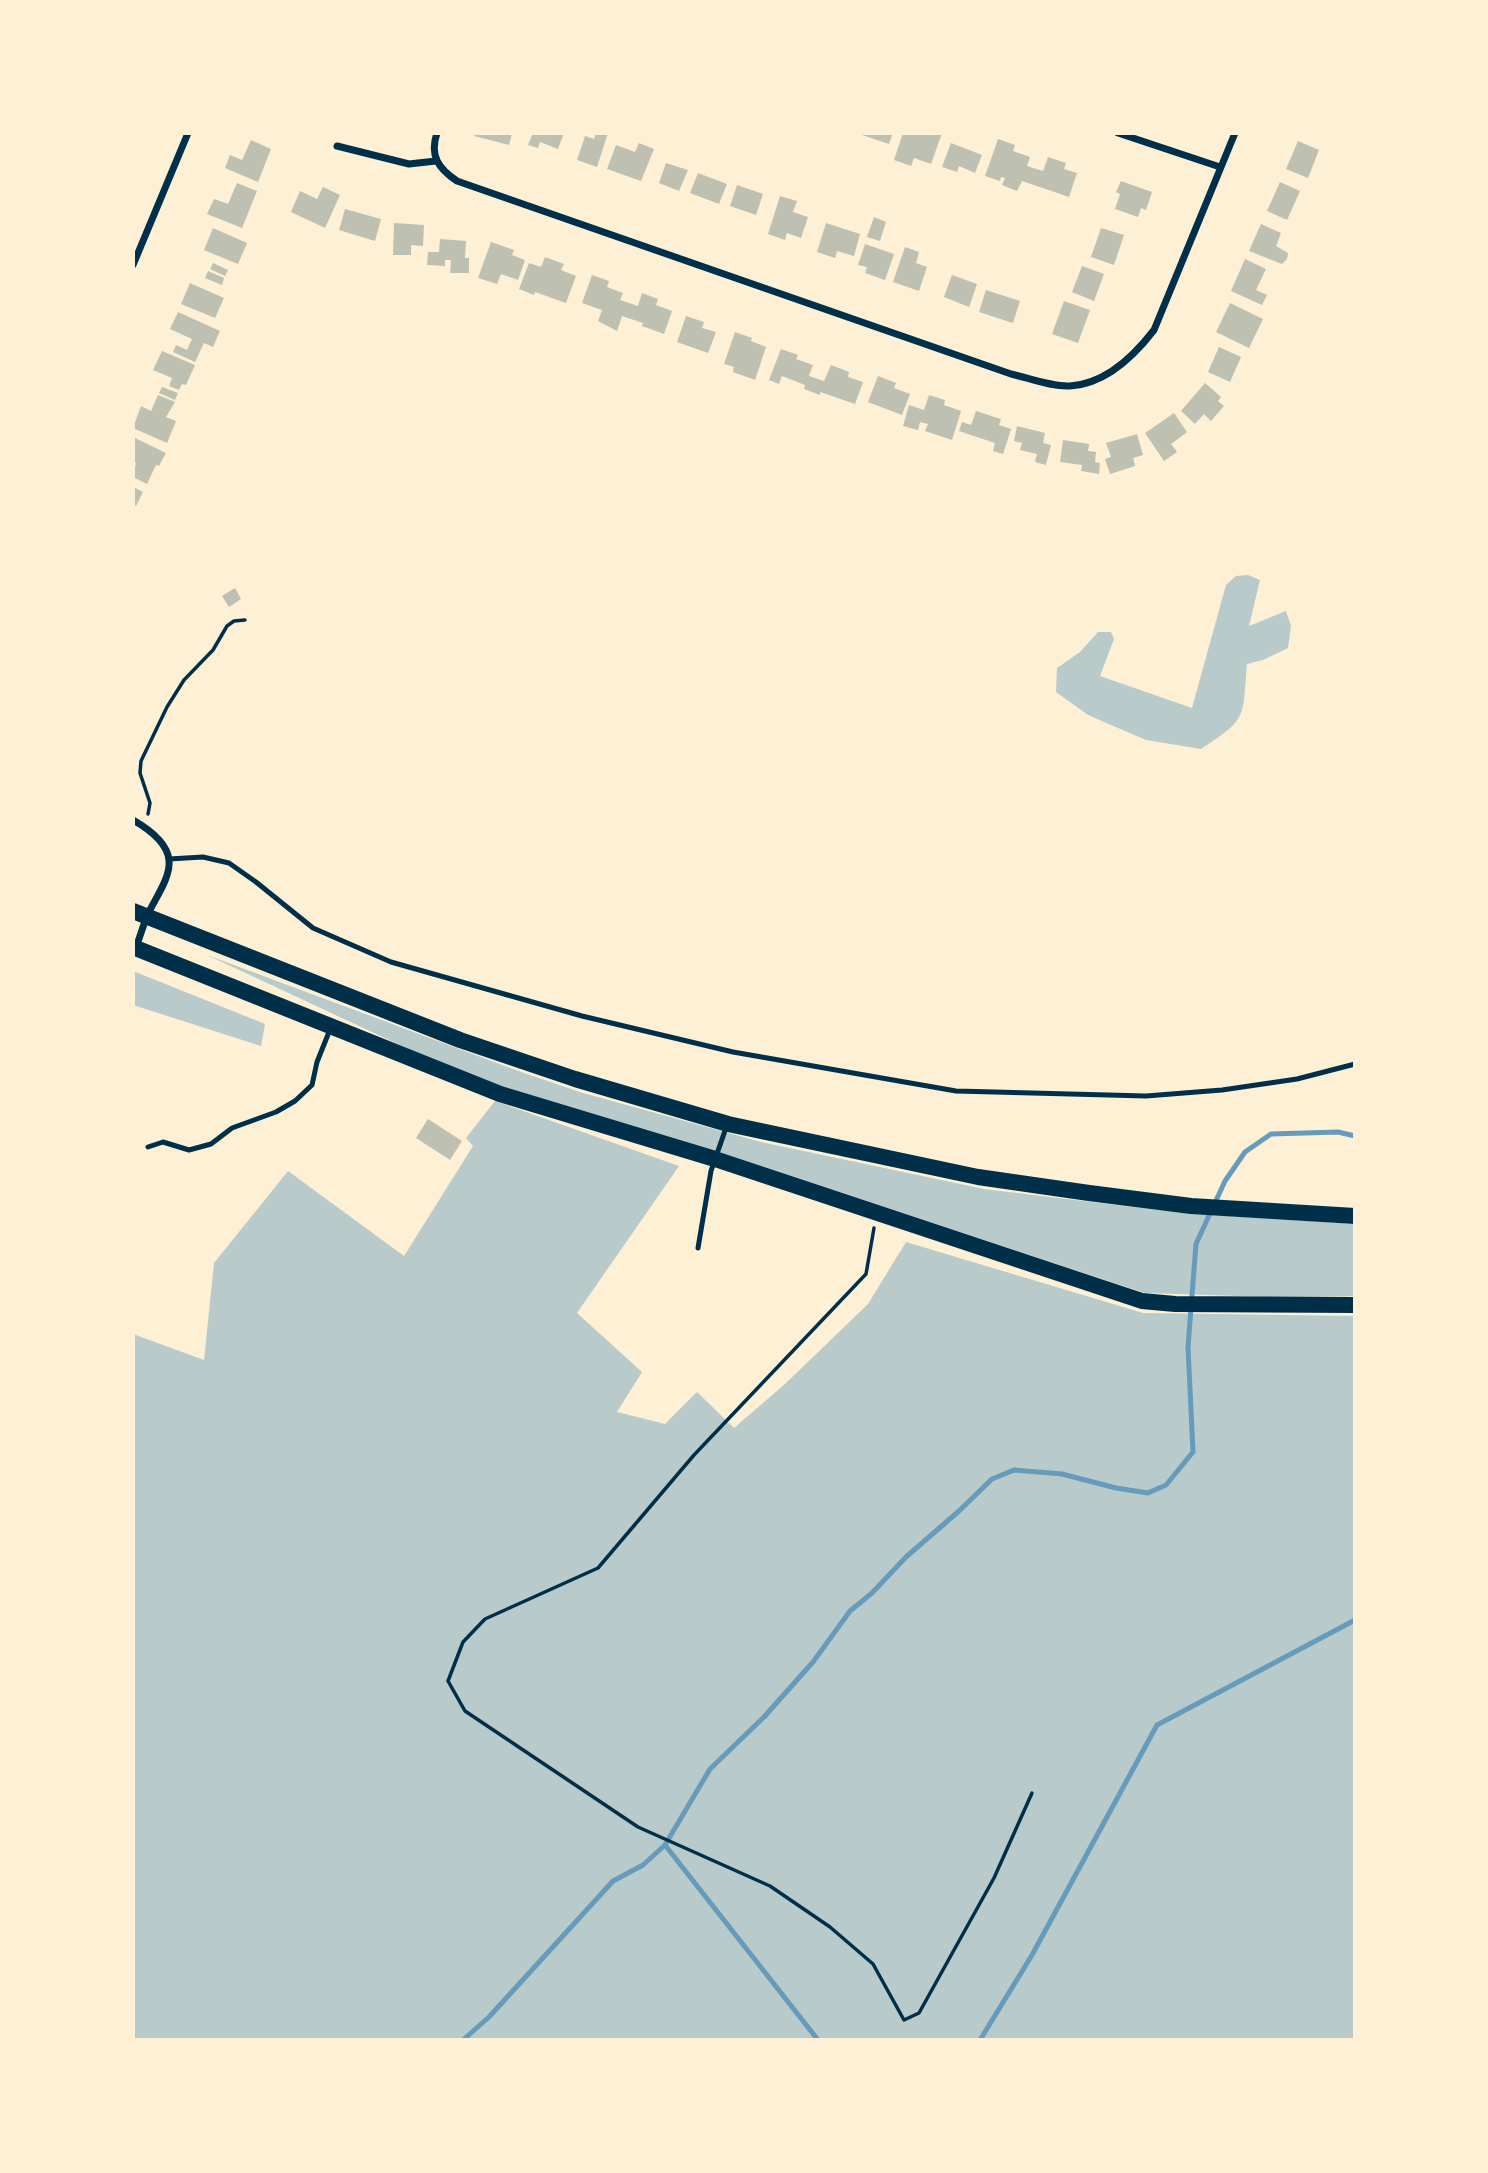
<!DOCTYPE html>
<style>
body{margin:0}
#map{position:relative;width:1488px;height:2173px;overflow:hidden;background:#fdf0d5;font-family:Poppins,sans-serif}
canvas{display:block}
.frame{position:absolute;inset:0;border:135px solid #fdf0d5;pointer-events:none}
</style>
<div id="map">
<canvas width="1488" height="2173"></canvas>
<div class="frame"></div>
</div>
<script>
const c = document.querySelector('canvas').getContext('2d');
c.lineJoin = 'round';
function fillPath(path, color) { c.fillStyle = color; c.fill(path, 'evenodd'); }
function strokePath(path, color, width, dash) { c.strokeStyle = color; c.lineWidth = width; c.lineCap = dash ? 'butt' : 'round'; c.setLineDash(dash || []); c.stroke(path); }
fillPath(new Path2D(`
 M1248,575L1260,580L1249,626L1286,611L1291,626L1288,648L1263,660L1247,664C1242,718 1249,718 1201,749L1146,740L1088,715L1056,692L1057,668L1080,652L1098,632H1111L1114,639L1100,676L1192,708L1226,585L1236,576Z
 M207,955L521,1072L583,1093L761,1142L984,1189L1183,1213L1355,1224V1296L1270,1297L1145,1293L776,1172L492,1084L434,1061Z
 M133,971L265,1024L261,1046L133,1005Z
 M495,1101L679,1166L577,1313L642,1372L617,1412L665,1424L697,1392L734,1428L785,1384L868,1304L906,1242L1143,1313L1355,1316V2040H133V1334L204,1360L214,1263L288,1171L404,1256L473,1146L466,1138Z`), '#b9caca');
strokePath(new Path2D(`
 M665,1845L818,2040
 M463,2040L489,2017L613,1881L643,1865L665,1845L710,1769L764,1717L813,1662L850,1611L872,1593L906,1557L959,1511L992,1479L1014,1470L1062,1474L1116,1488L1148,1493L1166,1485L1193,1452L1188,1347L1196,1244L1225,1181L1245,1152L1271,1134L1338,1132L1355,1136
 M980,2040L1032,1955L1157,1725L1355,1620`), '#669bbc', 5);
fillPath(new Path2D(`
 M475,133H512L509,145L474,136Z
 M533,133H564L558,149L540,142L538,148L528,145Z
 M596,133H608L597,167L577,160L585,136L594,139Z
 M856,133H893L889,144Z
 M903,133H942L931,164L914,158L911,166L894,160Z
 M998,139L1015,145L1013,151L1030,157L1027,166L1043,171L1048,157L1066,163L1064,169L1077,173L1069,197L1022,181L1017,191L1002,185L1005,178L1001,177L1000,181L985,176Z
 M251,140L271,149L258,182L225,168L230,155L242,160Z
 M1298,141L1319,150L1308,178L1286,169Z
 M639,143L654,149L641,181L607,169L616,145L635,152Z
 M951,143L982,155L975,173L959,166L957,172L942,167Z
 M666,163L688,170L679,191L659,183Z
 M698,173L727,184L719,204L690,193Z
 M1121,181L1152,192L1146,210L1141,208L1138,217L1115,209L1120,194L1116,192Z
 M1280,182L1300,191L1287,220L1267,211Z
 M237,183L257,191L242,228L207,214L214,199L228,204Z
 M737,185L763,194L756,215L730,206Z
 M323,187L340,195L325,228L291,212L300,191L317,199Z
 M780,196L797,201L793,212L808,217L801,238L787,233L785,240L768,234Z
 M345,209L381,219L375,241L339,230Z
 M874,217L886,222L880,241L867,237Z
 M394,223L424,225L423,246L411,245V255H393Z
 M826,223L860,234L854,256L837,251L835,258L817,252Z
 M1261,224L1281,233L1276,246L1288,253L1287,259L1282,264L1249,251Z
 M213,228L247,243L238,264L204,250Z
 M1101,228L1124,235L1114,265L1091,257Z
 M440,239L466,241L465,258H469V273H450L451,260H445V266L427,265L428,252H439Z
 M491,242L514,250L512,255L525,260L518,280L501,274L497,284L478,278Z
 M865,244L894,254L885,280L865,273L867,267L858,265Z
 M905,247L919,252L916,263L927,267L919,291L893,282Z
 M545,257L564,264L561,270L576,276L566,303L535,292L534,295L519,289L529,263L541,267Z
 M1245,259L1266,269L1256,290L1267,295L1262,305L1231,291Z
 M213,263L228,270L225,276L210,269Z
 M1082,266L1104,274L1094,301L1072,292Z
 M208,271L224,278L222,285L205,278Z
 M592,275L609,281L607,287L623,293L620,300L638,306L642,293L658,299L656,305L672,311L664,334L642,326L643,323L622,316L617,331L598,321L602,310L582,303Z
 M952,275L977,284L969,307L944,297Z
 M190,283L224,298L215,318L181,304Z
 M986,290L1020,301L1013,323L979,312Z
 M1064,301L1090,310L1078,343L1052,334Z
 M1230,303L1263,319L1249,348L1216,332Z
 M178,312L220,331L213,347L204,343L195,362L173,352L176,345L187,350L192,339L170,329Z
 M686,316L704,322L702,328L716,332L708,353L677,342Z
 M735,332L752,338L751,341L766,347L755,380L733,372L734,367L724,364Z
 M1219,347L1241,357L1230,382L1208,372Z
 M781,349L798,355L796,359L813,365L809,376L824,381L831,365L849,372L848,377L863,382L855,404L820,392V395L804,389L805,385L782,376L779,384L769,380Z
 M162,351L195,365L186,385L182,384L179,390L169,386L172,378L153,370Z
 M878,376L896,383L894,388L910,394L902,415L868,402Z
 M1205,383L1221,397L1218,401L1224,406L1211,421L1204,414L1195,424L1181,411Z
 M162,387L178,393L175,400L159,393Z
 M158,395L175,402L166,417L176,421L167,443L133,428L141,406L151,411Z
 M929,395L945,400L944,405L961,411L952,440L925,431L928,424L920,422L918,430L903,426L909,405L924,410Z
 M976,411L1001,419L999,425L1011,429L1003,454L993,451L995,443L959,431L962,422L971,425Z
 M1174,413L1187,432L1171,444L1177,452L1164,461L1145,433Z
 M1017,426L1045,433L1043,443L1051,445L1046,465L1035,462L1037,454L1020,450L1022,443L1014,441Z
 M1137,434L1143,455L1133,458L1135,466L1110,474L1105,459L1111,457L1106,443Z
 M133,437L166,453L159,466L156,465L147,484L133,477L136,463L133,462Z
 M1063,440L1089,444L1088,451L1096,452L1095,462L1100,463L1099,474L1081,471L1082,465L1060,462Z
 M133,487L143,492L136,506L133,504Z
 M235,588L241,599L229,607L222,596Z
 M428,1119L462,1141L450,1160L416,1138Z`), '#bec0b2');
strokePath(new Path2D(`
 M148,814L150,803L140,773L141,761L167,707L184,680L213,650L227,626L234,621L245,620
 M874,1228L866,1274L694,1455L598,1568L485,1619L463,1642L448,1681L465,1711L638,1827L770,1886L830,1927L873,1964L904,2020L919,2013L994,1878L1032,1793`), '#003049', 3.5);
strokePath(new Path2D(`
 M169,859L203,857L229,863L256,882L313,928L391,962L582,1016L733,1052L956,1091L1146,1096L1222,1090L1297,1079L1355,1064
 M148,1147L163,1142L189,1150L211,1144L232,1128L276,1112L295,1101L312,1085L317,1062L331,1027
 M698,1248L711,1171L727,1125`), '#003049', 5);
strokePath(new Path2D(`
 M437,133C429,156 439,169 457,181L1011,374C1029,378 1052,387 1070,386C1105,384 1134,356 1154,330L1235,133
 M1118,133L1220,167
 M337,146L409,164L436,161
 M133,265L188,133
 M133,820C147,828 167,842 169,860C171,878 154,900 147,916C143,926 140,937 136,947`), '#003049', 7);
strokePath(new Path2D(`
 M133,911L460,1040L575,1079L728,1124L978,1177L1089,1193L1191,1206L1355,1216
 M133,947L500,1094L715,1159L1142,1301L1175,1304L1355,1305`), '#003049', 16);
</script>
